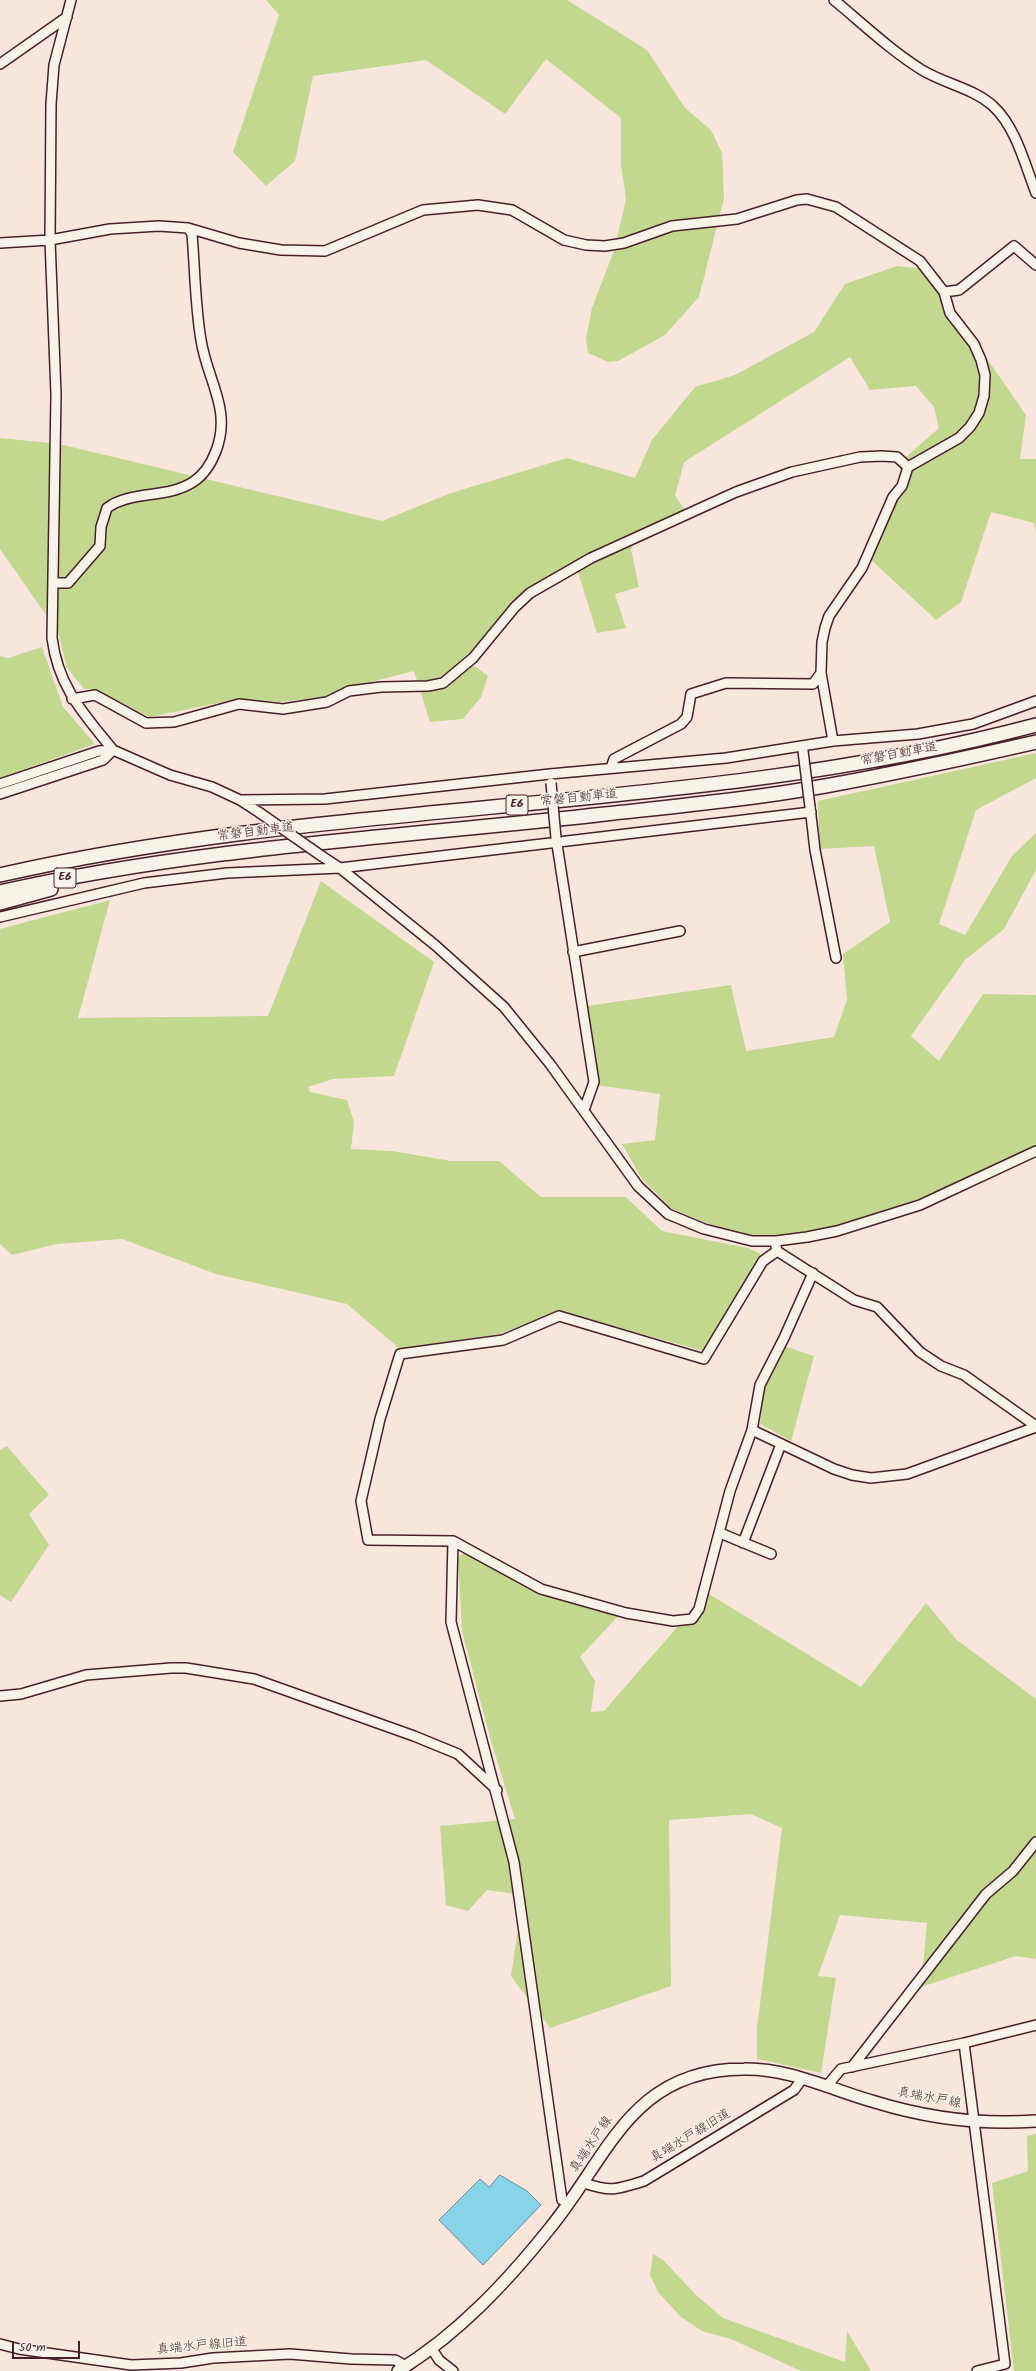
<!DOCTYPE html>
<meta charset="utf-8">
<style>
body{margin:0}
#map{position:relative;width:1036px;height:2371px;overflow:hidden;background:#f8e6dd;font-family:Kalam,sans-serif}
canvas{display:block}
.scale{position:absolute;left:12px;top:2341px;width:68px;height:18px;box-sizing:border-box;border:2px solid #4a1f2b;border-top:0;padding-left:5px;font-size:12px;line-height:14px;white-space:nowrap;color:#4a1f2b;-webkit-text-stroke:3px #f7f3e8;paint-order:stroke}
</style>
<div id="map">
<canvas width="1036" height="2371"></canvas>
<div class="scale">50 m</div>
</div>
<script>
const c = document.querySelector('canvas').getContext('2d');
c.lineJoin = 'round';
function fillPath(path, color) { c.fillStyle = color; c.fill(path, 'evenodd'); }
function strokePath(path, color, width, dash) { c.strokeStyle = color; c.lineWidth = width; c.lineCap = dash ? 'butt' : 'round'; c.setLineDash(dash || []); c.stroke(path); }
function label(font, color, halo, rows, align = 'center') {
  c.font = font + ' Kalam,"Klee One",sans-serif'; c.lineWidth = 3; c.setLineDash([]); c.textBaseline = 'middle'; c.strokeStyle = halo; c.fillStyle = color; for (const [text, x, y, turn = 0] of rows) {
    c.save(); c.translate(x, y); c.rotate((+turn || 0) * Math.PI / 180); c.textAlign = isNaN(turn) ? turn : align; if (halo) c.strokeText(text, 0, 0); c.fillText(text, 0, 0); c.restore();
  }
}
fillPath(new Path2D(`
 M266,0H567L647,50L685,108L711,130L722,153L724,198L699,297L665,335L618,361L608,362L588,353L586,338L592,308L615,248L626,199L621,164V118L546,59L505,114L426,60L313,76L295,161L266,186L233,152L279,15Z
 M897,266L925,269L1026,415L1020,459H1036V532L1034,523L991,512L961,602L936,620L870,559L895,499L911,473L905,458L939,428L934,407L916,386L870,390L850,357L684,462L675,496L686,511L642,530L631,549L639,587L615,594L626,628L597,633L575,563L550,576L527,590L467,660L488,676L481,697L463,719L430,722L414,671L351,687L325,697L279,702L238,699L149,717L94,689H84L67,668L58,632L0,549V438L59,444L382,521L451,493L567,458L635,478L652,440L695,387L735,375L814,332L845,284Z
 M42,647L63,707L95,744L0,778V656L8,658Z
 M1036,753V778L976,810L939,924L965,935L1012,856L1036,833V870L1004,929L965,960L911,1036L939,1061L983,994L1036,995V1145L918,1200L837,1227L775,1236L751,1235L706,1223L671,1208L642,1179L622,1144L655,1140L660,1094L595,1085L587,1038V1006L731,985L746,1051L834,1037L847,1000L843,954L890,922L874,846L819,849L818,801Z
 M321,881L434,962L394,1076L333,1079L308,1087L310,1092L347,1100L354,1122L351,1149L392,1151L451,1161H499L541,1197H626L662,1231L748,1248L761,1254L703,1351L560,1311L499,1334L400,1349L347,1304L216,1274L122,1239L57,1244L12,1255L0,1244V929L110,900L78,1018L268,1016Z
 M784,1346L814,1356L791,1441L760,1424L764,1385Z
 M7,1446L49,1495L29,1514L49,1545L11,1602L0,1595V1450Z
 M465,1551L540,1593L618,1616L580,1657L595,1681L591,1712L604,1711L679,1625L696,1623L709,1594L861,1687L926,1603L957,1640L1036,1699V1959L1016,1956L921,1987L927,1923L840,1915L818,1976L836,1978L821,2073L757,2059V2028L782,1828L751,1814L669,1820L671,1986L550,2028L511,1976L523,1895L487,1890L468,1911L446,1905L440,1826L515,1819L491,1741L462,1631L458,1558Z
 M1036,2134V2371H1014L992,2183L1028,2171L1027,2136Z
 M653,2254L663,2260L697,2296L723,2318L845,2362L847,2331L871,2371H801L731,2339L702,2331L681,2317L658,2292L650,2275Z`), '#c2d88e');
const water = new Path2D(`
 M500,2175L527,2191L541,2205L483,2265L439,2220L480,2179L489,2187Z`);
fillPath(water, '#87d3e7');
strokePath(water, '#6f8b9c', 1);
const minor = new Path2D(`
 M71,0L54,65L51,104L50,240L56,394L52,638C58,687 84,714 113,750
 M834,0C863,24 890,50 922,70C945,84 973,88 993,106C1016,127 1025,165 1036,193
 M0,64L67,17
 M0,243L50,240L110,229L159,226L188,228L239,243L281,250L325,251L423,210L478,205L512,210L564,240L586,245L605,246L624,243L672,226L737,219L797,200L807,199L836,207L920,261L944,292L950,313L974,344L981,360L985,375L984,396L979,413L970,427L959,438L908,467L902,486L893,497L862,568L829,616L825,628L822,642L821,673L833,741
 M944,292L959,290L1014,246L1036,265
 M54,583H68L100,546L101,527L107,508C131,490 167,499 193,482C204,475 211,464 216,451C232,409 207,380 201,340C195,305 195,269 192,234L188,228
 M72,699L95,695L146,723L174,722L239,704L283,709L327,702L349,691L381,687L428,686L443,683L473,658L515,607L530,593L591,558L736,492L792,472L860,457L882,456L897,457L908,467
 M611,768L614,759L681,724L687,717L691,694L726,683L813,684L821,673
 M0,784L99,751L113,750L170,775L212,787L240,800L260,813
 M0,794L103,760L113,750
 M240,800L325,799L550,774L726,758L833,741L918,734L973,724L1036,701
 M810,807L815,850L836,958
 M556,838L594,1082L584,1110
 M323,857L340,868L435,945L504,1007L550,1064L638,1186L668,1214L704,1229L752,1241H776L807,1237L837,1231L920,1205L1036,1151
 M0,917L144,883L227,873L340,868L811,812
 M573,952L680,931
 M776,1246L777,1251L854,1300L877,1307L920,1352L941,1366L964,1375L1036,1426
 M777,1251L763,1261L704,1359L559,1316L503,1340L400,1354L380,1419L361,1501L368,1540L453,1541L541,1589L626,1613L673,1621L692,1619L699,1609L730,1491L752,1430L760,1385L784,1338L813,1273
 M752,1430L834,1469L852,1475L871,1478L907,1474L1036,1427
 M720,1533L771,1554
 M453,1541L451,1622L514,1862L562,2200
 M743,1543L781,1444
 M0,1696L21,1694L86,1675L171,1668H186L254,1679L414,1736L458,1754L497,1790
 M964,2043L1005,2364L977,2371
 M852,2067L986,1894L1013,1871L1036,1842
 M826,2087L841,2069L964,2043L1036,2025
 M584,2183C611,2192 616,2190 644,2181L794,2090L802,2079
 M0,2344L19,2349L131,2365L181,2363L213,2358L290,2354L351,2359L395,2360L406,2366
 M432,2349L439,2360L453,2371`);
const major = new Path2D(`
 M398,2371C458,2334 506,2283 550,2228C609,2156 631,2069 744,2069C789,2068 832,2090 875,2102C927,2118 981,2125 1036,2121`);
const highway = new Path2D(`
 M0,875C341,797 697,815 1036,725
 M0,892C199,847 403,837 605,814C678,806 752,799 825,786C896,773 966,758 1036,742
 M0,903L51,889`);
strokePath(minor, '#4a1f2b', 12);
strokePath(major, '#4a1f2b', 14);
strokePath(highway, '#4a1f2b', 16);
strokePath(minor, '#f7f3e8', 9);
strokePath(major, '#f7f3e8', 11);
strokePath(highway, '#f7f3e8', 13);
const minorBridge = new Path2D(`
 M803,751L810,807
 M551,783L556,838
 M260,813L323,857`);
strokePath(minorBridge, '#4a1f2b', 12, []);
strokePath(minorBridge, '#f7f3e8', 9);
for (const [x, y, w] of [
 [517,805,22],
 [65,878,22]
]) { const box = new Path2D(); box.roundRect(x - w / 2, y - 10, w, 20, 3); c.fillStyle = '#f7f3e8'; c.fill(box); strokePath(box, '#4a1f2b', 1); }
label('bold 12px', '#4a1f2b', null, [
 ["E6",517,805],
 ["E6",65,878]
]);
label('13px', '#4a1f2b', '#f7f3e8', [
 ["常磐自動車道",899,755,-11],
 ["常磐自動車道",579,799,-6],
 ["常磐自動車道",256,833,-7],
 ["真端水戸線",929,2099,11],
 ["真端水戸線旧道",691,2137,-31],
 ["真端水戸線",592,2145,-56],
 ["真端水戸線旧道",202,2347,-5]
]);
</script>
